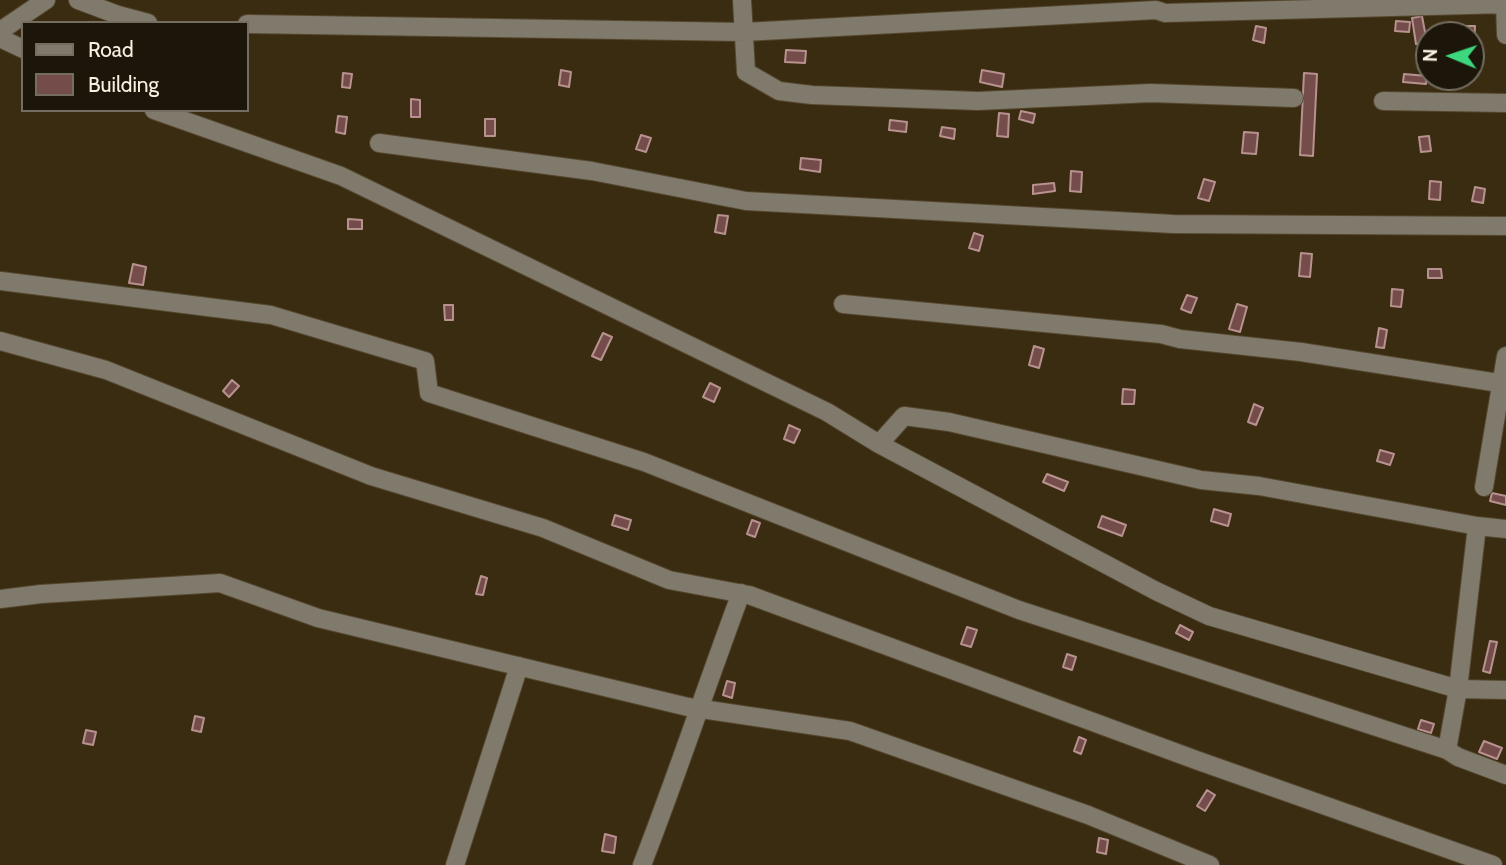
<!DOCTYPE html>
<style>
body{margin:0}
#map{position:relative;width:1506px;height:865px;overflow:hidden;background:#3a2c11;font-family:Cabin,sans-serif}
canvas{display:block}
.legend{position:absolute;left:21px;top:21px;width:228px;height:91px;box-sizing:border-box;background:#1c160a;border:2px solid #746d60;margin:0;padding:9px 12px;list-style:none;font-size:21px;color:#f9f0e0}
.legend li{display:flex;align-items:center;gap:14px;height:35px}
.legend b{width:35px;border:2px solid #746d60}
.north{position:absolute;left:1415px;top:21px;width:70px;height:70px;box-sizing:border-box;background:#1c160a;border:2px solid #746d60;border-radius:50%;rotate:272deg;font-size:19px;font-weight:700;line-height:28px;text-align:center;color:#f9f0e0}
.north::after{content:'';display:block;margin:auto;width:24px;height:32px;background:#3cd77e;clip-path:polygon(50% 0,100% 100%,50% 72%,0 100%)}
</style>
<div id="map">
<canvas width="1506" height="865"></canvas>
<ul class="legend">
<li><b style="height:9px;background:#807a6d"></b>Road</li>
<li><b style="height:19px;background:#744c4a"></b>Building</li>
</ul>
<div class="north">N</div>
</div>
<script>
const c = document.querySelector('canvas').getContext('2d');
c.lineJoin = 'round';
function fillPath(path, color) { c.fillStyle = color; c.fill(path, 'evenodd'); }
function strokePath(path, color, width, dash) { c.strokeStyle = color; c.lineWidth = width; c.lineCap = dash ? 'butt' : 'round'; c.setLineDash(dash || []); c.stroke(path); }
const building = new Path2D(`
 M1422,16L1427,43L1416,44L1412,18Z
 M1396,21L1410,22L1409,32L1395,31Z
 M1256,26L1266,28L1264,43L1253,40Z
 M1465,26H1475L1474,49H1471V35H1464Z
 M786,50L806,51L805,63L785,62Z
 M561,70L571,72L569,87L559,85Z
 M982,70L1004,74L1002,87L980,82Z
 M343,73L352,74L350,88L342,87Z
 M1304,73L1317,74L1313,156L1300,155Z
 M1404,74L1427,76L1426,84L1403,82Z
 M411,99L420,100V117H411Z
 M1021,111L1035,114L1033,123L1019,119Z
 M999,113L1009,114L1008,137L997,136Z
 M338,116L347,117L345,134L336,132Z
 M485,119H495V136H485Z
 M890,120L907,122L906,132L889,130Z
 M942,127L955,129L954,139L940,136Z
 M1244,132L1258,133L1256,154L1242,153Z
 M641,135L651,138L646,152L636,149Z
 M1429,136L1431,151L1421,152L1419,137Z
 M801,158L821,160L820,172L800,169Z
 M1071,171L1082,172L1081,192L1070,191Z
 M1204,179L1215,182L1209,201L1198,198Z
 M1430,181L1441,182L1440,200L1429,199Z
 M1054,183L1055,191L1033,194V185Z
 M1475,187L1485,189L1483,203L1472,201Z
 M718,215L728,216L725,234L715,232Z
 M348,219L362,220V229H348Z
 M974,233L983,236L979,251L969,248Z
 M1301,253L1312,254L1310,277L1299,276Z
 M133,264L146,267L143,285L129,283Z
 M1428,269H1441L1442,278H1428Z
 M1392,289L1403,290L1401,307L1391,306Z
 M1187,295L1197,298L1191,313L1181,309Z
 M1237,304L1247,307L1240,332L1229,329Z
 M444,305H453V320H445Z
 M1379,328L1387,330L1384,348L1376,347Z
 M603,333L612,337L601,360L592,356Z
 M1034,346L1044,349L1039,368L1029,365Z
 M232,380L239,386L229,397L223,391Z
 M710,383L720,388L714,402L703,397Z
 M1123,389L1135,390L1134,404H1122Z
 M1254,404L1263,408L1256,425L1248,422Z
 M789,425L800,430L794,443L784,439Z
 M1380,450L1394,454L1390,465L1377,461Z
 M1047,474L1068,482L1064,491L1043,482Z
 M1492,493L1506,496V505L1490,501Z
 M1214,509L1231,514L1228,526L1211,521Z
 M615,515L631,520L628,530L612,525Z
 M1102,516L1126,525L1122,536L1098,527Z
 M752,520L760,523L755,537L747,534Z
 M481,576L487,578L483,595L476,594Z
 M1180,625L1193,632L1189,640L1176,633Z
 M967,627L977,630L971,647L961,644Z
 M1490,641L1497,642L1490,673L1483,671Z
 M1067,654L1076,657L1072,670L1063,667Z
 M727,681L735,683L732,698L723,695Z
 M195,716L204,718L201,732L192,730Z
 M1421,720L1434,724L1431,733L1418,729Z
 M86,730L96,732L93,745L83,743Z
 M1079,737L1086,740L1081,754L1074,751Z
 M1484,741L1502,748L1497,759L1479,752Z
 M1207,790L1215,795L1205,811L1197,806Z
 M605,834L616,837L614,853L602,851Z
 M1099,838L1108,840L1106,854L1097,852Z`);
fillPath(building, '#744c4a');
strokePath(building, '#b89290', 2);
const minor = new Path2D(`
 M78,0L118,15L148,23
 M742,0L746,72L779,91L812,95L978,101L1151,93L1294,98
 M1505,0L1506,35
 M247,24L744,32L1156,10L1165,13L1506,4
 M0,31L46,0
 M0,38L23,49
 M1383,101L1506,103
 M154,110L341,176L827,412L879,444L1156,591L1209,616L1458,689L1506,690
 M379,143L592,171L746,201L1173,224L1506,226
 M1,281L271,315L425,361L429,393L644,462L1019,610L1447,750L1458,757L1506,775
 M843,304L1161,334L1180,339L1301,352L1506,384
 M0,341L106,370L371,476L543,528L669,580L749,595L1196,760L1493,865
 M879,444L904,416L949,422L1201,480L1259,486L1477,526L1506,529
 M1484,487L1506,356
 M0,599L41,594L220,583L318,618L688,707L850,731L1088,815L1210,865
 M1447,750L1458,689L1477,526
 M455,865L519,666
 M642,865C677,775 707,684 741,593`);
strokePath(minor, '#55472e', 20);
strokePath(minor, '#807a6d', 18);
</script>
